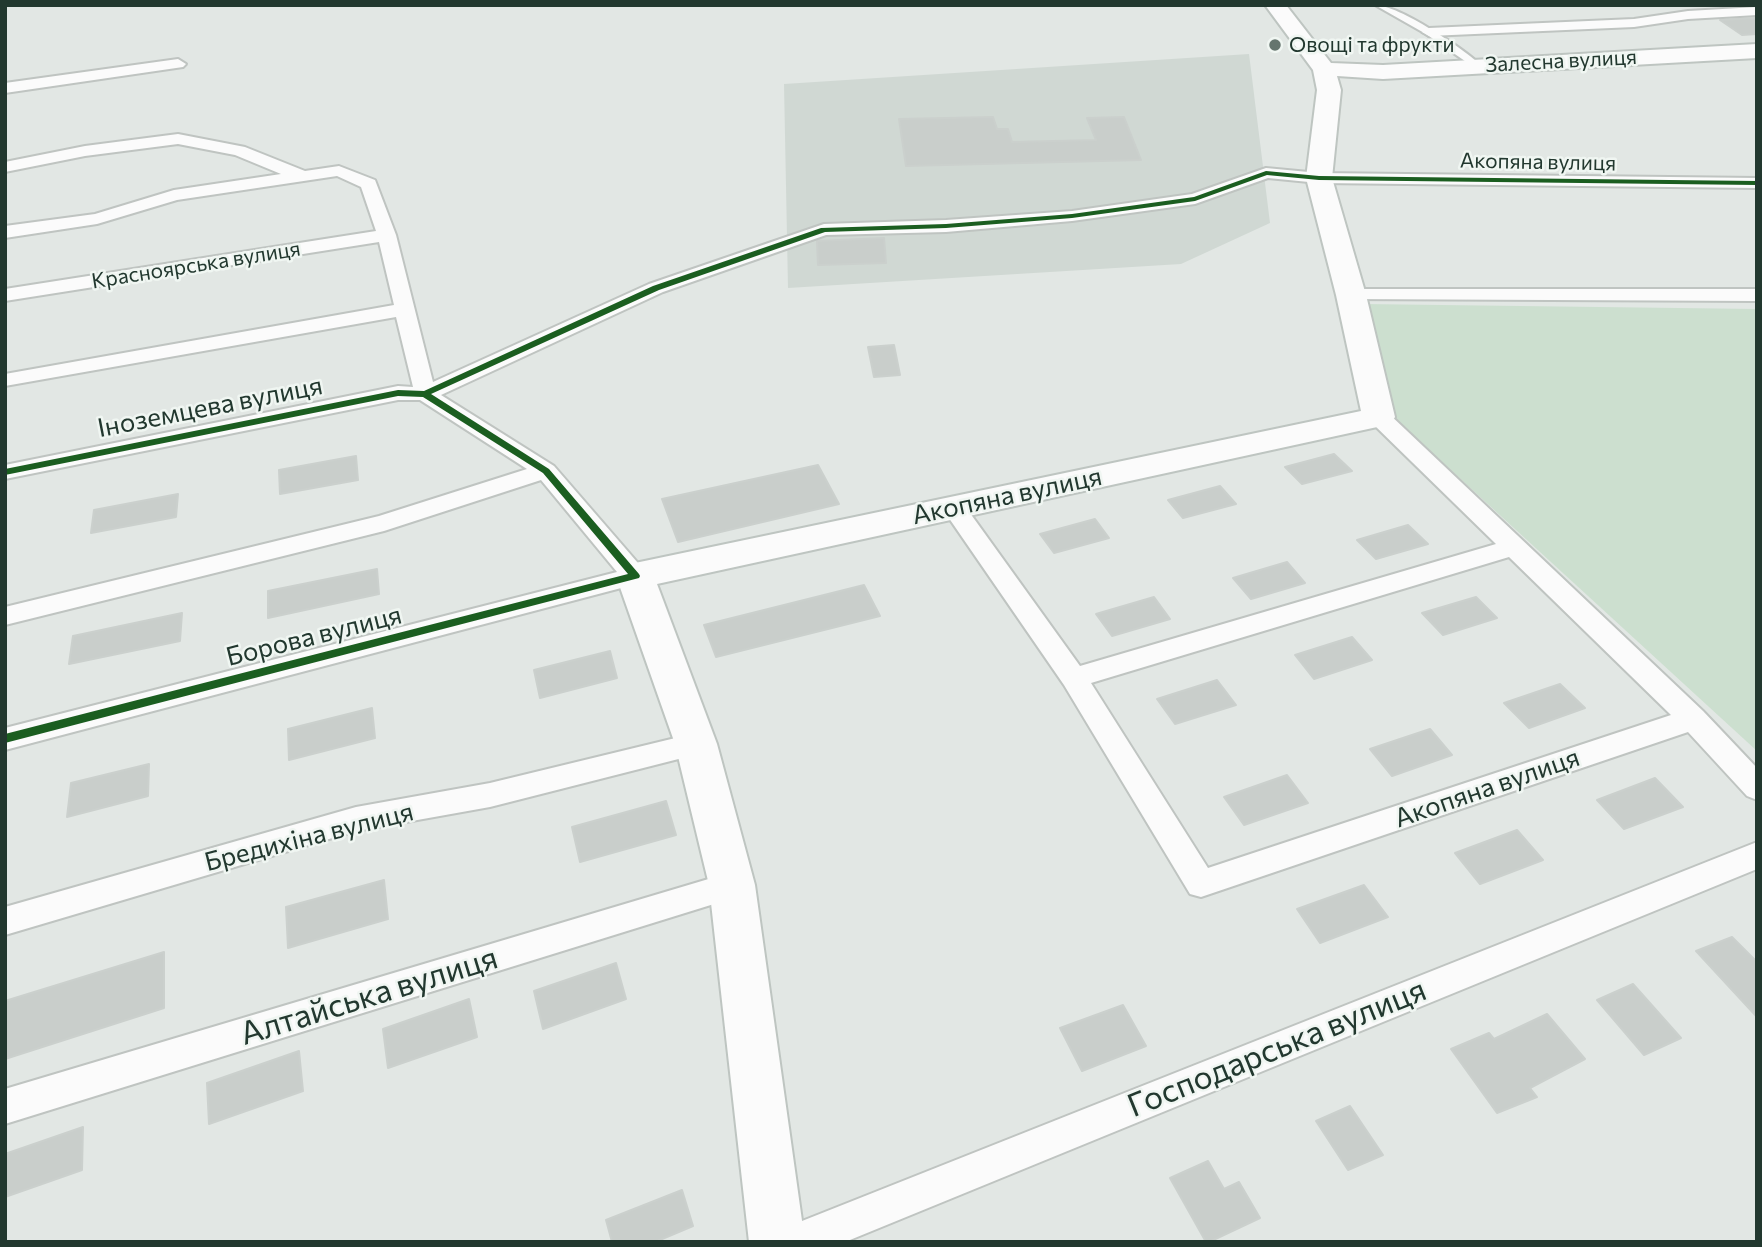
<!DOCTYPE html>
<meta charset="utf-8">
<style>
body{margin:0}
#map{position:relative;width:1762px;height:1247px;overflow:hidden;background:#e2e7e4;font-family:Commissioner,sans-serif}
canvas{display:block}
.frame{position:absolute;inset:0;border:7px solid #22382f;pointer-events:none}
</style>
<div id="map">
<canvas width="1762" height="1247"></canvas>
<div class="frame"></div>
</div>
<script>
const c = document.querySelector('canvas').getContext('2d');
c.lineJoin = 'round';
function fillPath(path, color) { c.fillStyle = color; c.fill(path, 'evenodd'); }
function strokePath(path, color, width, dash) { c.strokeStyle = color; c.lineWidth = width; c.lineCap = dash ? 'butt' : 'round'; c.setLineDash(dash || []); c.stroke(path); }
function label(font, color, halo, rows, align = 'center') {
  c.font = font + ' Commissioner,sans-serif'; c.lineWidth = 5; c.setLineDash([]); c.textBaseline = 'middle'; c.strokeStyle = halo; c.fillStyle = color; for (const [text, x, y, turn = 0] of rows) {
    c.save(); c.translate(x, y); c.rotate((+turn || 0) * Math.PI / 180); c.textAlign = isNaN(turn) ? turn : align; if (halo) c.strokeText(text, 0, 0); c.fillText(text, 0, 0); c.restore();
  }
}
fillPath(new Path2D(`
 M1249,54L1270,223L1181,264L788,288L784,84Z`), '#d0d8d3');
fillPath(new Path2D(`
 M1362,304L1757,309V751L1395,419Z`), '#ccdfcf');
const building = new Path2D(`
 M1757,18V34L1742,35L1720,20Z
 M993,117L997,129H1008L1012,142L1096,140L1087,118L1124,117L1141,160L906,166L899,119Z
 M884,238L886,263L818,265L817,241Z
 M894,345L900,375L874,377L868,347Z
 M1334,454L1352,471L1302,484L1285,467Z
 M356,456L358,480L280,494L279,470Z
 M818,465L839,504L678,542L662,499Z
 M1220,486L1236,504L1183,518L1168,500Z
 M178,494L176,517L91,533L94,510Z
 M1095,519L1109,538L1054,553L1040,534Z
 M1408,525L1428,544L1376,559L1357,540Z
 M1287,562L1305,583L1251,599L1233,578Z
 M377,569L379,594L268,618V591Z
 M864,585L880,616L716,657L704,625Z
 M1154,597L1170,619L1112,636L1096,614Z
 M1476,597L1497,618L1443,635L1422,613Z
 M182,613L180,641L69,664L73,636Z
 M1352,637L1372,660L1314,679L1295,655Z
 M610,651L617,678L540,698L534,670Z
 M1217,680L1236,705L1175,724L1157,699Z
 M1560,684L1585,708L1529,728L1504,703Z
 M372,708L375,738L289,760L288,729Z
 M1430,729L1452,755L1392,776L1370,749Z
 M149,764L148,796L67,817L71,783Z
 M1287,775L1308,803L1244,825L1224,797Z
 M1655,778L1683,807L1624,829L1597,800Z
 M666,801L676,835L580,862L572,827Z
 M1517,830L1543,860L1480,884L1455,853Z
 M384,880L388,919L288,948L286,907Z
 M1364,885L1388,917L1320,943L1297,909Z
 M1732,937L1757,962V1017L1696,951Z
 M164,952V1008L5,1059V1001Z
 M616,963L626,999L543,1029L534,991Z
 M1633,984L1681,1038L1644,1055L1597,1000Z
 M469,999L477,1037L388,1068L383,1029Z
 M1123,1005L1146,1046L1082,1071L1060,1028Z
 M1547,1014L1585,1059L1530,1088L1537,1097L1497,1113L1451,1049L1489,1033L1494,1039Z
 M299,1051L303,1091L209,1124L207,1083Z
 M1350,1106L1383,1155L1348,1170L1316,1121Z
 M83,1127L82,1170L5,1197V1154Z
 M1208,1161L1224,1189L1239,1182L1260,1218L1209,1242H1206L1170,1178Z
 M682,1190L693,1226L655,1242H612L606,1220Z`);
fillPath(building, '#c9cecb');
strokePath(building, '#cbd0cd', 2);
const lane = new Path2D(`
 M1375,5C1399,5 1464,49 1482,66L1475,68L1426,34Z`);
const street = new Path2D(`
 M1757,7V15L1688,19L1634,27L1429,36L1422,32L1429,28L1634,19L1688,11Z
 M178,59L186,64L183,67L5,93V83Z
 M178,134L245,147L305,171L339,166L375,180L396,235L433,382L649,284L824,224L946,220L1072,211L1192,194L1266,168L1319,173L1757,178V188L1319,183L1268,178L1195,204L1072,221L946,232L826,235L663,292L441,395L554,466L644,570L648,576L644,582L5,750V728L617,572L541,480L384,531L5,625V607L379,516L527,469L420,400H398L5,479V465L398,386L413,387L396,317L5,386V374L394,305L379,242L5,301V289L376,231L361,187L337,176L177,200L97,224L5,238V226L95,214L174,190L281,174L235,155L178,144L85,156L5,172V162L85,146Z
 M1351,289H1757V301L1344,299L1341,295L1344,291Z
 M1379,410L1387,412L1703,711L1757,768V800L1747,796L1688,732L1201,897L1190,894L1064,685L942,508L946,502L954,500L962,502L1080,666L1496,544L1371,422L1368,417L1371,412ZM1509,557L1671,715L1208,868L1091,683Z
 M696,733L706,736L710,744L706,752L490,807L356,831L5,935V907L356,807L490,783Z
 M1757,842V869L845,1242H778L783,1228L797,1223Z
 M732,872L743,875L748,885L743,895L5,1124V1089Z`);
const secondary = new Path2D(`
 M1265,5H1286L1331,63L1383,65L1757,44V58L1383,79L1337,76L1341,90L1332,178L1366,295L1395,417L1391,424L657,584L717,744L755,885L805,1242H749L709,885L675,744L616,576L622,567L635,563L1361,411L1336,295L1306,178L1317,90L1313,70Z`);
strokePath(lane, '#bfc4c1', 4);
strokePath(street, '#bfc4c1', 4);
strokePath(secondary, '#bec5c1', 4);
fillPath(lane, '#fbfbfb');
fillPath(street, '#fbfbfb');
fillPath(secondary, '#fbfbfb');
fillPath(new Path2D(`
 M1266,171L1319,176L1757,181V185L1319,180L1267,175L1195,201L1072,218L946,228L825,232L659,290L431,394L549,469L639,574L640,576L639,578L5,743V734L628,574L543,473L423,397L398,396L5,475V469L398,390L424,391L653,286L821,228L946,224L1072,214L1194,197Z`), '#1b5e20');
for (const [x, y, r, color] of [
 [1275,45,7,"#65756e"]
]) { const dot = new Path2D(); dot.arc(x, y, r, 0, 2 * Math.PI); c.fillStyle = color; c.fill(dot); strokePath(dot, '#f0f6f2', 2.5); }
label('21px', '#22382f', '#f0f6f2', [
 ["Овощі та фрукти",1289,45]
], 'left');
label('21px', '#22382f', '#f0f6f2', [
 ["Залесна вулиця",1561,61,-3],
 ["Акопяна вулиця",1538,162,1],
 ["Красноярська вулиця",196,265,-9]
]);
label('26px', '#22382f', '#f0f6f2', [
 ["Іноземцева вулиця",210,407,-11],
 ["Акопяна вулиця",1007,496,-12],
 ["Борова вулиця",314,636,-14],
 ["Акопяна вулиця",1487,788,-19],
 ["Бредихіна вулиця",309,837,-14]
]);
label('32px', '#22382f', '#f0f6f2', [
 ["Алтайська вулиця",369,996,-17],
 ["Господарська вулиця",1277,1048,-22]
]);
</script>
